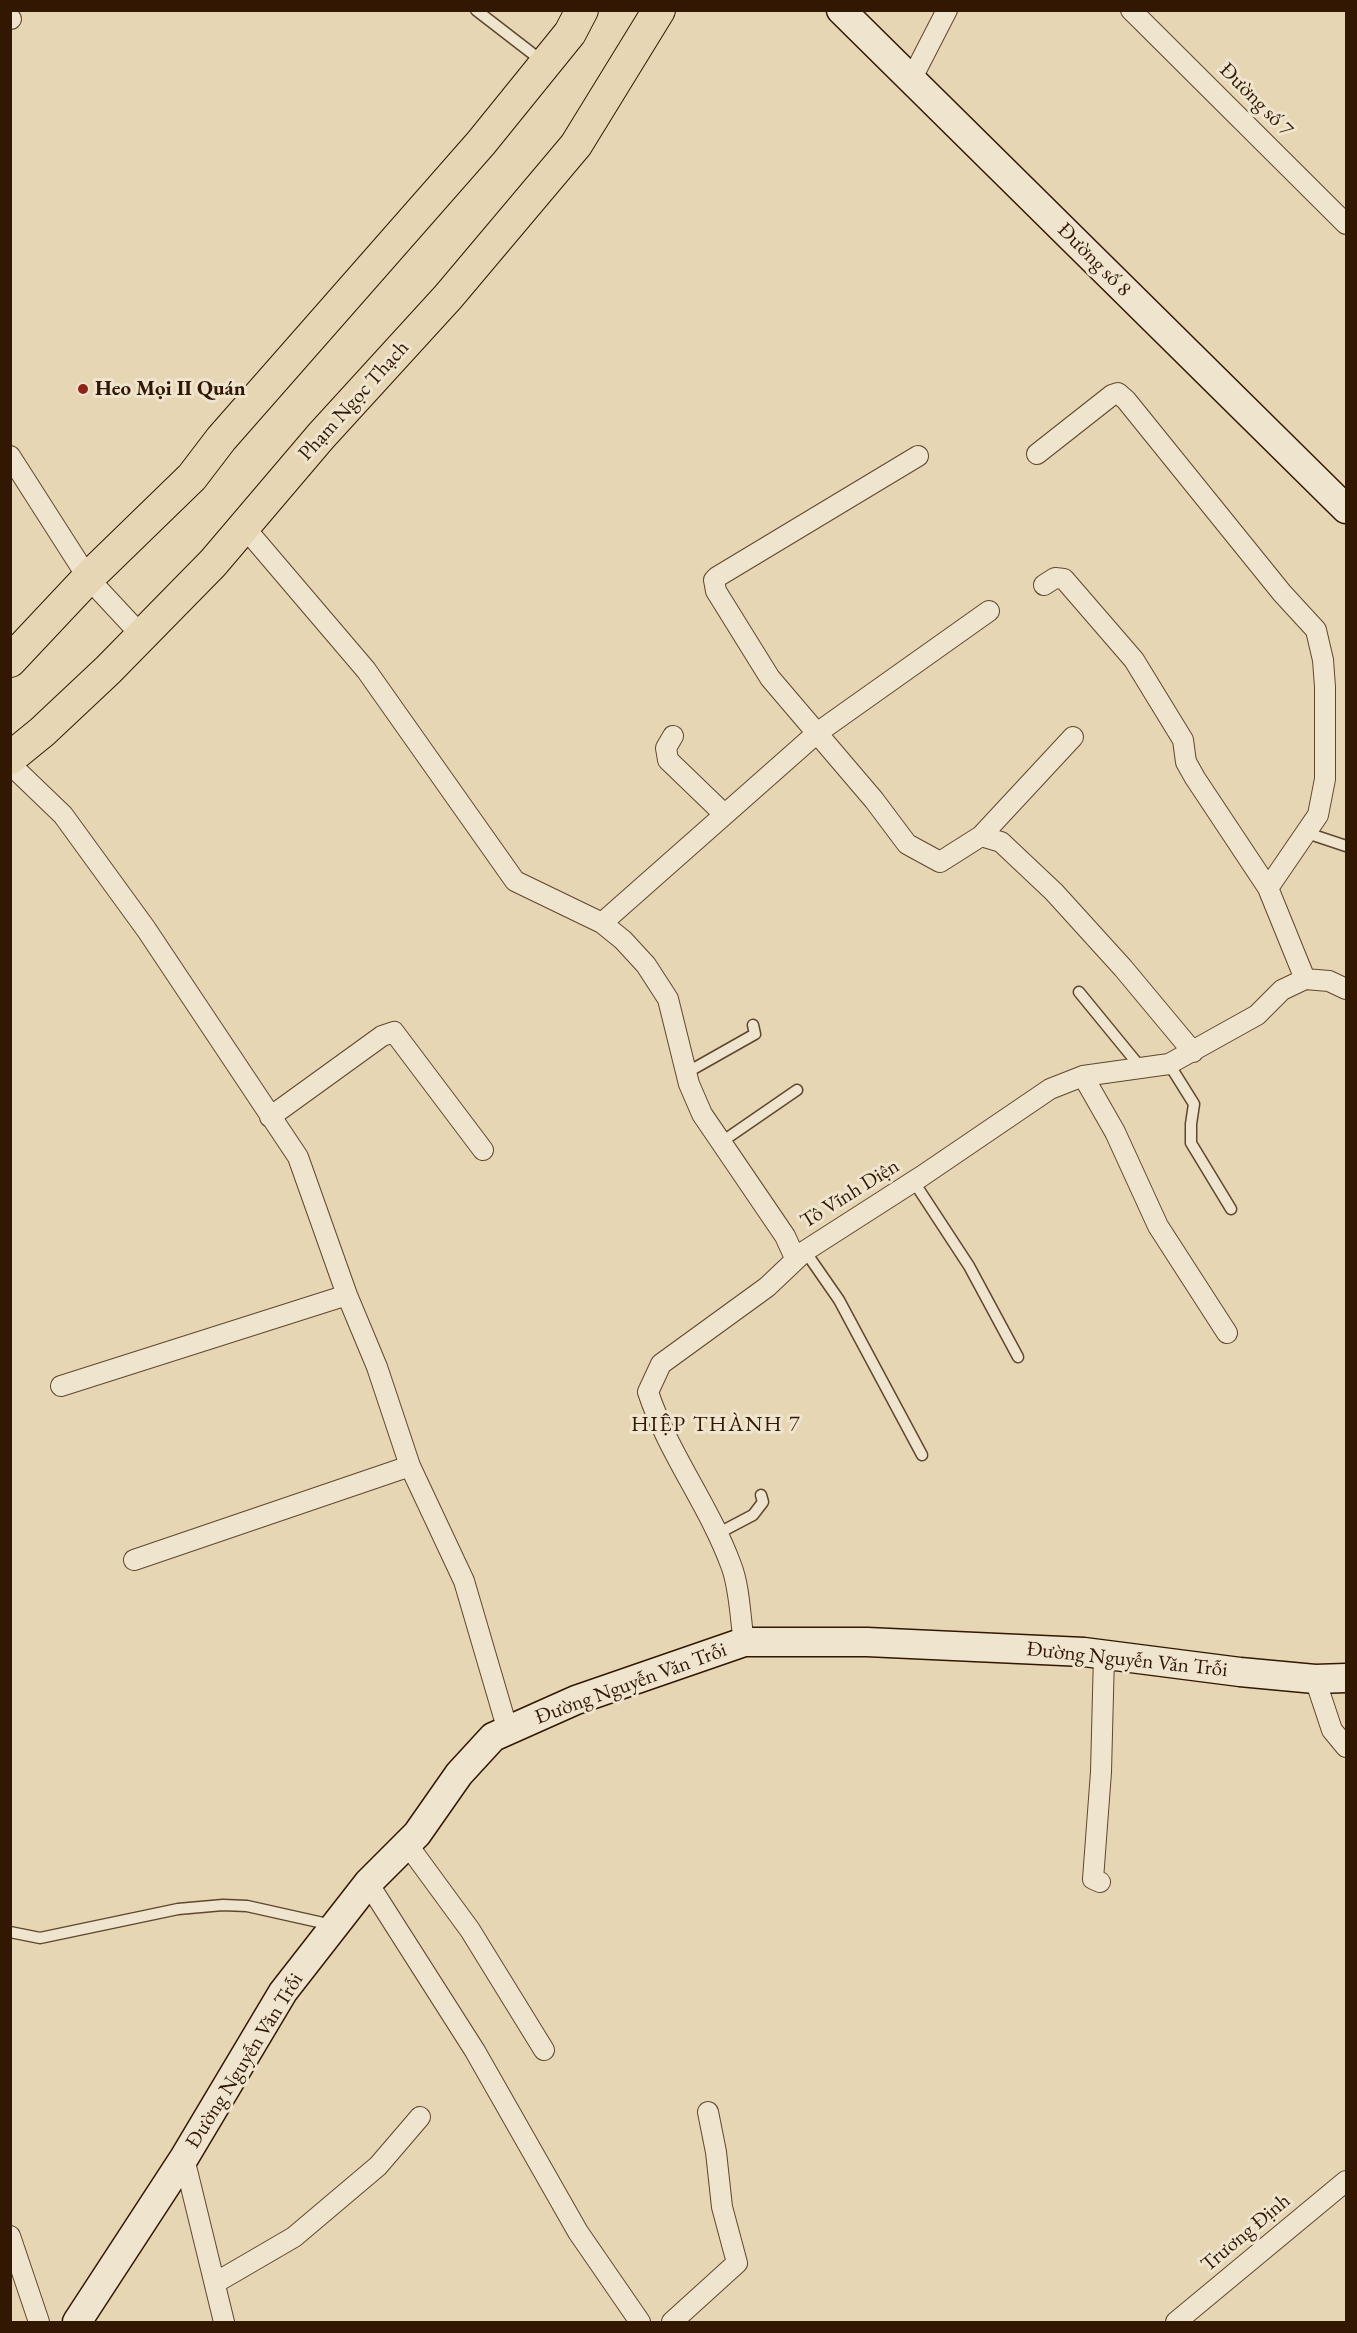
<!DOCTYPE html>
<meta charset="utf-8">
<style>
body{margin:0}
#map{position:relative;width:1357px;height:2333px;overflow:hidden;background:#e7d6b3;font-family:"EB Garamond",serif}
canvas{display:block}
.frame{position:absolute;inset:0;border:12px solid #321702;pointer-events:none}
</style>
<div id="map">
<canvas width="1357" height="2333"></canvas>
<div class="frame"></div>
</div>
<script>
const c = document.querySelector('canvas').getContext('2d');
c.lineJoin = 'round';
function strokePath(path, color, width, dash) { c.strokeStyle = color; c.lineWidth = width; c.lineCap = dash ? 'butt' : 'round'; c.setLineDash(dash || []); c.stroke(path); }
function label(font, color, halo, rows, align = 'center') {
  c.font = font + ' "EB Garamond",serif'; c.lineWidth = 6; c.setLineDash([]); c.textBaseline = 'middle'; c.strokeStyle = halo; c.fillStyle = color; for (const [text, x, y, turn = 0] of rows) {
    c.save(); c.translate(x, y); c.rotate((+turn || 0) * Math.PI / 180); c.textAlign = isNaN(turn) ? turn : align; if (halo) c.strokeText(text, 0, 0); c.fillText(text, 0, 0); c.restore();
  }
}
const lane = new Path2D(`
 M476,10L542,61
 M1307,833L1346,846
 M1079,992L1142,1069
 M1169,1064L1194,1104L1191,1124V1143L1231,1209
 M686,1073L755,1034L753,1025
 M720,1143L797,1090
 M914,1182L969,1266L1018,1357
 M805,1251L839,1300L922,1455
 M717,1534L753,1515L763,1502L761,1495
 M10,1932L40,1938L178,1909L223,1905L247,1906L332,1925`);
const street = new Path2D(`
 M1131,10L1346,224
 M10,18L11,19
 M911,80L947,10
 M1037,454L1112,395L1118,393L1126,400L1282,593L1316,630L1323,660L1325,687V779L1318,815L1268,888L1305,979
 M10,456L88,578L142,636
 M918,456L717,577L714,580L716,591L770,678L874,800L907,844L940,862L981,836L1001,842L1054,892L1123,968L1193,1052
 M245,528L366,670L515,881L602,923L623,940L646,965L668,999L689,1084L702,1114L785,1236L795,1258
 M1044,585L1055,578L1064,579L1134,660L1183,740L1186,762L1195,778L1268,888
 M673,736L666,748L668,760L724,814
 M10,764L63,815L146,929L298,1157L347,1295L377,1367L410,1466L464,1581L508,1731
 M981,836L1073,737
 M602,923L817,733L989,611
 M1083,1076L1115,1132L1158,1226L1227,1333
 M270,1117L382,1036L394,1032L483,1150
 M61,1386L347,1295
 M134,1560L410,1466
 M744,1642C740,1618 740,1588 731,1565C709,1505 668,1453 648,1392L661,1364L767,1287L805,1251L922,1176L1050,1089L1083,1076L1169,1064L1257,1015L1282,990L1305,979L1329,981L1346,989
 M1315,1679L1332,1730L1346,1747
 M407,1844L470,1930L544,2050
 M1100,1882L1093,1879L1101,1772L1104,1655
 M368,1883L475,2051L578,2232L640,2322
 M184,2158L224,2322
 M10,2236L39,2322
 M215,2283L294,2237L378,2166L420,2117
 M672,2322L737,2263L722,2207L716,2152L708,2112
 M1176,2322L1346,2181`);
const secondary = new Path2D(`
 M841,10L1346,509
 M77,2322L184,2158L283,1992L368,1883L417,1834L459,1774L493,1737L576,1700L744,1642H867L1084,1652L1240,1672L1315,1679L1346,1678`);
const primary = new Path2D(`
 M10,661L88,578L192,477L221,439L481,143L570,33L582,10
 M10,758L42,732L108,670L213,563L321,436L448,297L576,145L659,10`);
strokePath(lane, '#5f472e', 13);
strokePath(street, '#5f472e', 22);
strokePath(secondary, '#321702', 31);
strokePath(primary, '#321702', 34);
strokePath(lane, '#efe4ce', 10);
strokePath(street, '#efe4ce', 20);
strokePath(secondary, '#efe4ce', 28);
strokePath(primary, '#e7d6b3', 32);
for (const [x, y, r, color] of [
 [83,389,6,"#8f2418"]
]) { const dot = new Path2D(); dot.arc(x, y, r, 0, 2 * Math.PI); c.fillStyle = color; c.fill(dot); strokePath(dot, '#efe4ce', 2); }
label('21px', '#321702', '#efe4ce', [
 ["Đường số 7",1256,100,45],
 ["Đường số 8",1094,260,45],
 ["Phạm Ngọc Thạch",354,401,-48],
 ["Tô Vĩnh Diện",850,1194,-32],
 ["Đường Nguyễn Văn Trỗi",1127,1660,6],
 ["Đường Nguyễn Văn Trỗi",631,1684,-20],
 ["Đường Nguyễn Văn Trỗi",245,2061,-58],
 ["Trương Định",1246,2233,-40]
]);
label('bold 21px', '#321702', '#efe4ce', [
 ["Heo Mọi II Quán",95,389]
], 'left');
c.letterSpacing = '1.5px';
label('22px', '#321702', '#efe4ce', [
 ["HIỆP THÀNH 7",716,1425]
]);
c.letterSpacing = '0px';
</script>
